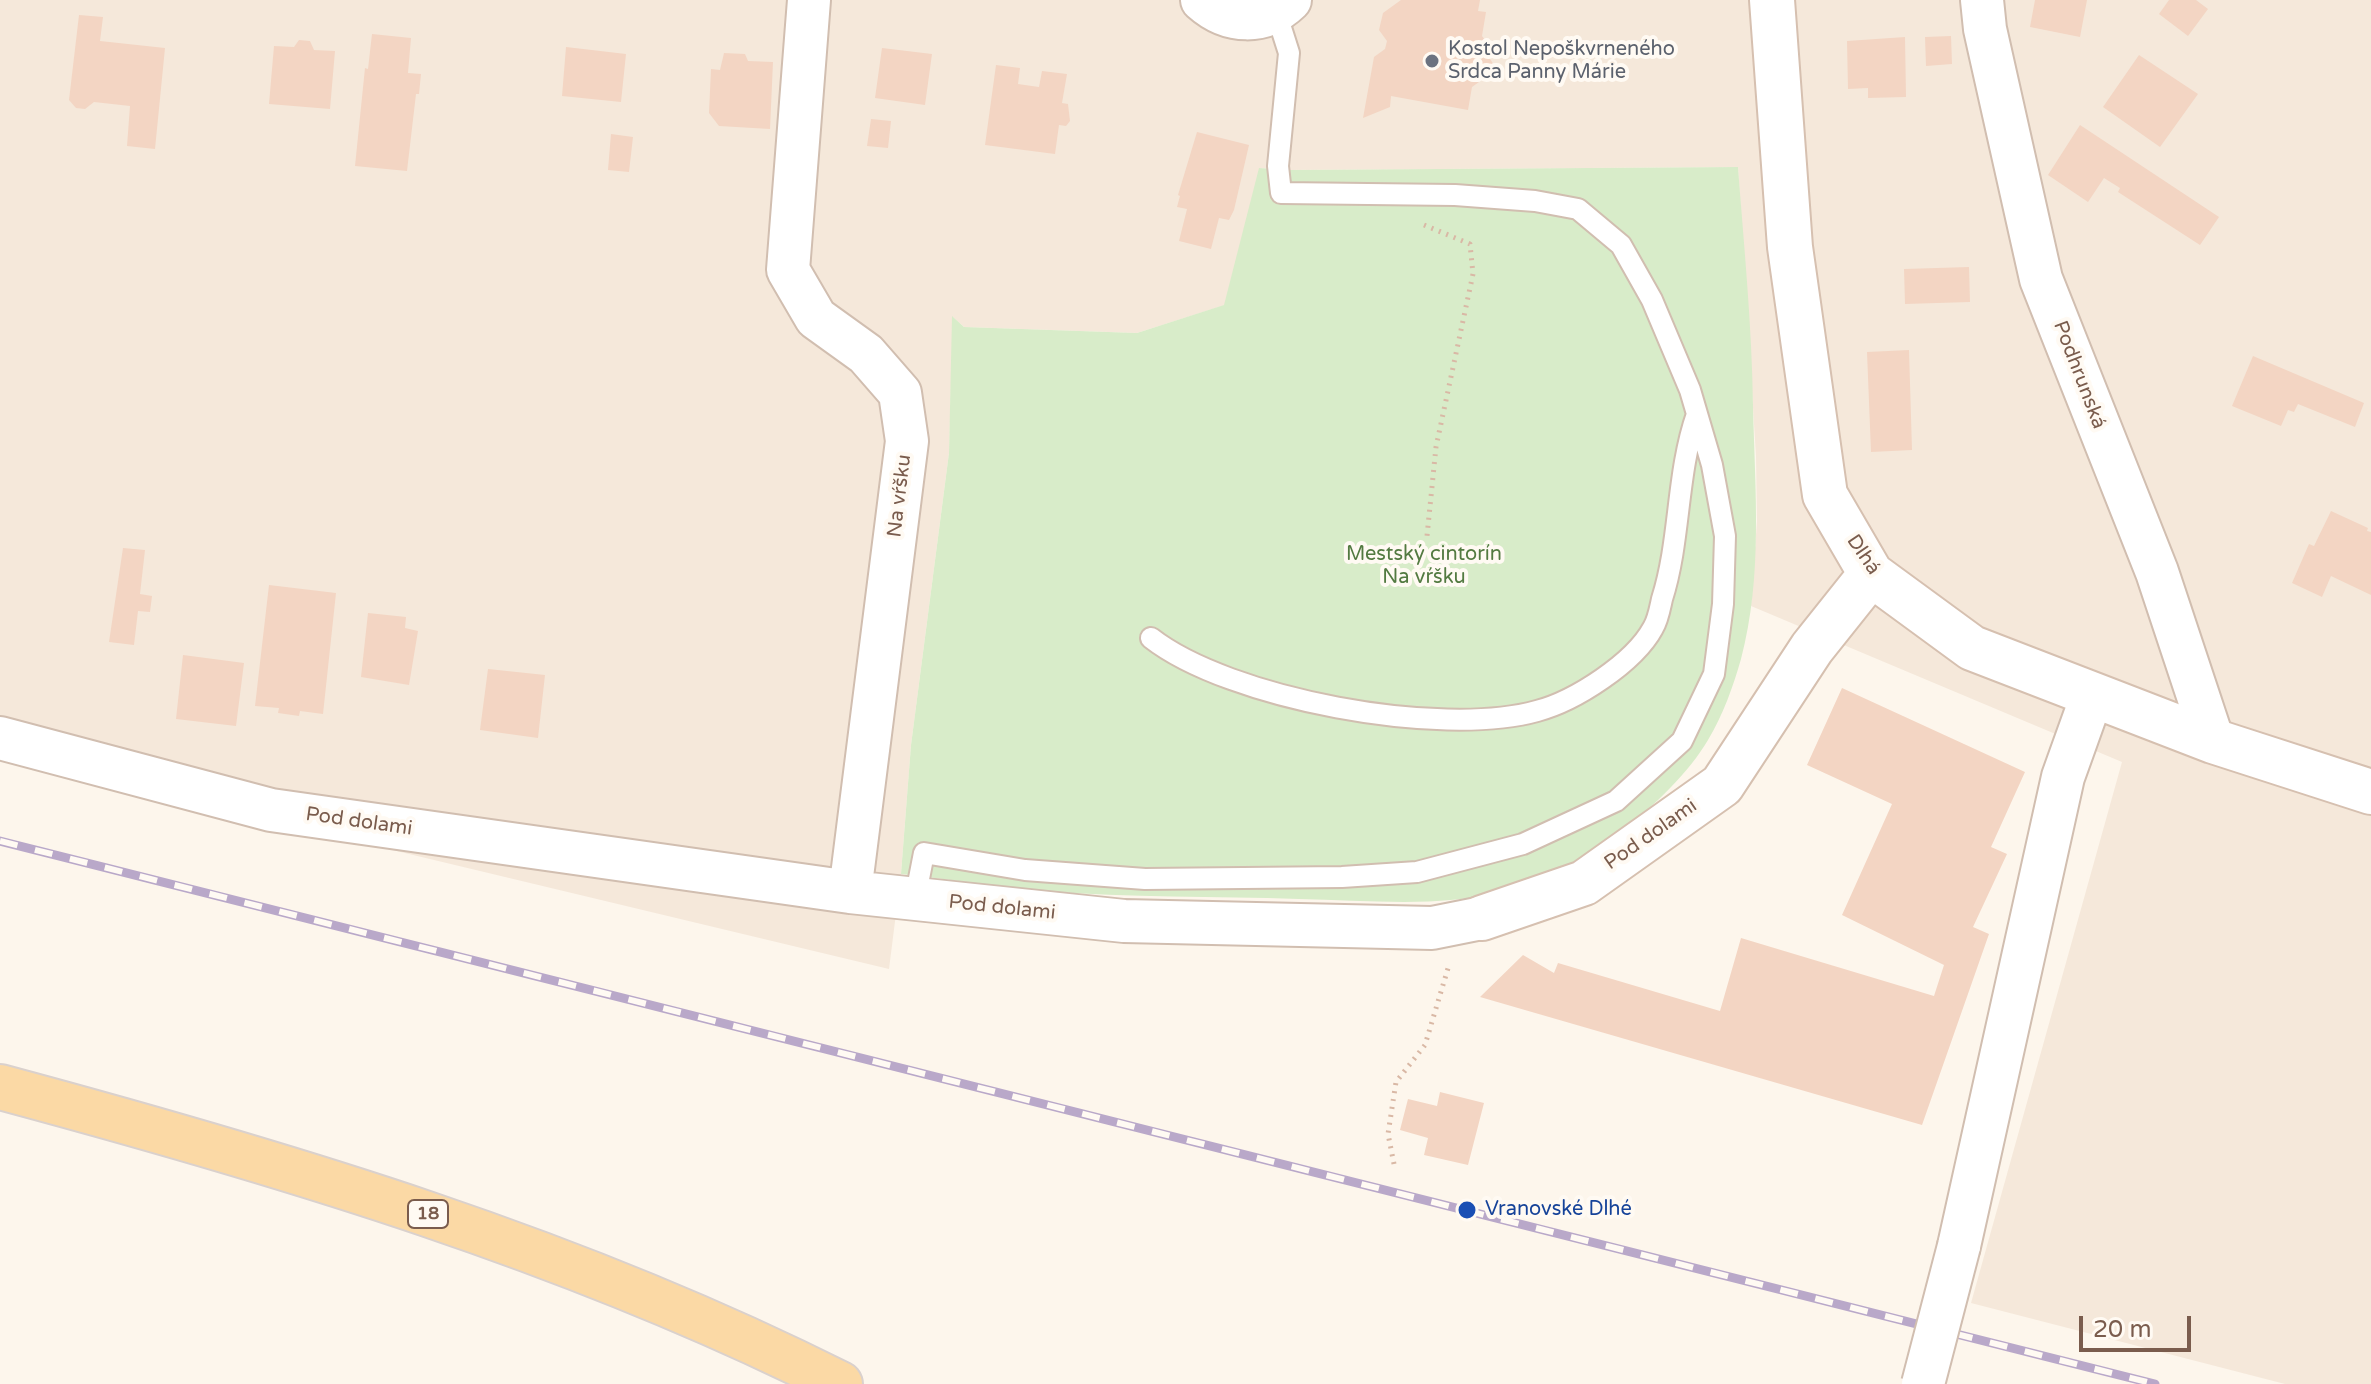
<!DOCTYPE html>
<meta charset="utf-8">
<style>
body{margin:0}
#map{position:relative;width:2371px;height:1384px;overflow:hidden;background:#fdf6ec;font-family:"Varela Round",sans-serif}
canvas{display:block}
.scale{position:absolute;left:2079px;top:1316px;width:112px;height:36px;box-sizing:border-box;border:4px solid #7a5c4d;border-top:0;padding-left:10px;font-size:24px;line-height:28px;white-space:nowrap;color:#7a5c4d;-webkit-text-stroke:6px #fffaf3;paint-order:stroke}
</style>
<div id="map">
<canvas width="2371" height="1384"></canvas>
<div class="scale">20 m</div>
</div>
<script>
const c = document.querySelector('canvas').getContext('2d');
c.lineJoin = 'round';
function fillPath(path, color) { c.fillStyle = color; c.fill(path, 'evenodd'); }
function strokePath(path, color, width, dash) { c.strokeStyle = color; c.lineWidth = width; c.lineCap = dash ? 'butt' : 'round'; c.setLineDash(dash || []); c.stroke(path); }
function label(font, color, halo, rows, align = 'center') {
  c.font = font + ' "Varela Round",sans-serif'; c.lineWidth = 8; c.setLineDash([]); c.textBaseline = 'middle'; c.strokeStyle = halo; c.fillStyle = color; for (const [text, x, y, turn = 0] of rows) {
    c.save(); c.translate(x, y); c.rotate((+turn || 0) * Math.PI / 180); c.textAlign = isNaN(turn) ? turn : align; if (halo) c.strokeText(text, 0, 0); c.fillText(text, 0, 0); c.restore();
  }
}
fillPath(new Path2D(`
 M0,0H2371V1384H2285L1971,1303L2122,762L1751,606L1757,521L1756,456L1738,167L1290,170L1260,168L1225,305L1137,333L964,327L953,317L949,453L911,745L901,874L889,969L0,756Z`), '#f5e8da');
fillPath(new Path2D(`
 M1738,167C1744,247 1752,326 1753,406C1755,491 1763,576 1741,659C1733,687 1723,715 1708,740C1670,804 1574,875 1502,892C1436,908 1366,900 1299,899C1215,896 1129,898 1045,891C997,887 949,879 901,874L911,745L949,453L952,316L964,327L1137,333L1224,305L1259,168L1290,170Z`), '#d8ecc9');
fillPath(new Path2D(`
 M1401,0H1480L1478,11L1486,12L1482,36L1487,43L1486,47L1481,41V45L1494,65L1474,78L1473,82L1481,77L1479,82L1472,87L1468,110L1391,96L1390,107L1363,118L1374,57L1385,49L1387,41L1379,30L1383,13Z
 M2035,0H2087L2080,37L2030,27Z
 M2169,0H2196L2208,9L2188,36L2159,14Z
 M79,15L103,17L100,41L165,48L155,149L127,146L130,106L94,102L85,109L76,108L69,100Z
 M372,34L411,38L408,73L421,74L419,94H416L407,171L355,166L365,68L368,69Z
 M1951,36L1952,64L1926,66L1925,37Z
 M1905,37L1906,97L1868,98V88L1848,89L1847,41Z
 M299,40L310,41L314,50L335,51L330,109L269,104L274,46L294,47Z
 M566,47L626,54L621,102L562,96Z
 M882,48L932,54L925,105L875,98Z
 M724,53L745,54L748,61L773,62L770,129L719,126L709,113L711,69L720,70Z
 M2139,55L2198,94L2160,147L2103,107Z
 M996,65L1020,68L1018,84L1039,87L1042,71L1067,74L1062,103L1068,104L1070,121L1066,126L1059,125L1055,154L985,145Z
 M871,119L891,121L888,148L867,146Z
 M2080,125L2219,217L2200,245L2118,192L2120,188L2104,178L2088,202L2048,175Z
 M1197,132L1249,145L1234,210L1229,220L1219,218L1211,249L1179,241L1187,209L1177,207L1180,196L1178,195Z
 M611,134L633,137L629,172L608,170Z
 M1969,267L1970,302L1905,304L1904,269Z
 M1909,350L1912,450L1871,452L1867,352Z
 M2253,356L2364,403L2355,427L2298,404L2294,412L2288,410L2281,426L2232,406Z
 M2331,511L2368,528L2367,531L2371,532V595L2331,576L2322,597L2292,583L2309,544L2314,546Z
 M123,548L145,550L140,594L152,596L150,612L138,611L134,645L109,642Z
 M269,585L336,593L323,714L300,711L299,716L278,713L279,708L255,706Z
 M368,613L406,617L405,628L418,631L409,685L361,677Z
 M183,655L244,663L236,726L176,719Z
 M488,669L545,675L538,738L480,730Z
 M1842,688L2025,772L1991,847L2007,854L1973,927L1989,934L1922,1125L1480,997L1523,955L1554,973L1558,963L1720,1011L1741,938L1934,996L1944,965L1842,915L1892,804L1807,765Z
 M1440,1092L1484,1103L1468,1165L1424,1155L1428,1138L1400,1130L1408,1099L1437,1106Z`), '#f3d5c3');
const lane = new Path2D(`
 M1151,638C1229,699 1441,738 1537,711C1575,701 1634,663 1653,628C1658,620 1660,608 1662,599C1681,539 1676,474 1697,414
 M915,899L924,853L1025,870L1145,879L1342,877L1417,872L1523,844L1616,801L1682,741L1714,674L1723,604L1725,536L1712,465L1690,390L1652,300L1621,245L1578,209L1535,201L1455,195L1281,193L1278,166L1289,53L1276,12`);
const street = new Path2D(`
 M809,0L788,270L816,318L866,354L900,393L907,441L850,892
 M1202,0C1229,24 1264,25 1290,0
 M1982,0L1985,29L2041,279L2157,572L2213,741
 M0,738L271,810L850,892L1124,921L1432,928L1482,918
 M1959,1246L2063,777L2092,696`);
const secondary = new Path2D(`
 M1772,0L1790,247L1825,495L1871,574L1972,648L2213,741L2371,792
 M1482,918L1584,883L1722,785L1812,648L1871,574`);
const primary = new Path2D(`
 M0,1087C286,1164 574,1250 840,1384`);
strokePath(lane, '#d1beb0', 24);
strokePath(street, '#d1beb0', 46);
strokePath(secondary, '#d6c0b0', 48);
strokePath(primary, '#dad1cd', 48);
strokePath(new Path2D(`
 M1424,225L1470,244L1473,274L1436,447L1427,536
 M1394,1164L1388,1134L1396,1082L1425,1045L1449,965`), '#d9b8a5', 5, [2, 6]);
strokePath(lane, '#fff', 20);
strokePath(street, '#fff', 42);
strokePath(secondary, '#fff', 44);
strokePath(primary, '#fbd9a5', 44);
const rail = new Path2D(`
 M0,841L2155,1384`);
strokePath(rail, '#b9a8c9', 9);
strokePath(rail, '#fffaf3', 6, [18]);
const streetBridge = new Path2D(`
 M1923,1384L1959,1246`);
strokePath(streetBridge, '#d1beb0', 46, []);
strokePath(streetBridge, '#fff', 42);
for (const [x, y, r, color] of [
 [1432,61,8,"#6b7280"],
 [1467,1210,10,"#1a4fb4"]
]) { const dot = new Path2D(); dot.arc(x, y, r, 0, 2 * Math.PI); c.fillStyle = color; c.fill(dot); strokePath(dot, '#fffaf3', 3); }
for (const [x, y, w] of [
 [428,1214,40]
]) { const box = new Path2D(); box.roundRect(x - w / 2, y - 14, w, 28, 6); c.fillStyle = '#fffaf3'; c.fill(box); strokePath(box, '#7a5c4d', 2); }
label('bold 18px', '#7a5c4d', null, [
 ["18",428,1214]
]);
label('20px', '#5b616d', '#fffaf3', [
 ["Kostol Nepoškvrneného",1448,50],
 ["Srdca Panny Márie",1448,73]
], 'left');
label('20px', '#7a5c4d', '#fffaf3', [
 ["Podhrunská",2079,375,69],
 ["Na vŕšku",900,496,-83],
 ["Dlhá",1863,555,56],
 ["Pod dolami",359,822,8],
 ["Pod dolami",1651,835,-35],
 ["Pod dolami",1002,908,6]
]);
label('20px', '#537a41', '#fffaf3', [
 ["Mestský cintorín",1424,555],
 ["Na vŕšku",1424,578]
]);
label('20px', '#164399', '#fffaf3', [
 ["Vranovské Dlhé",1485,1210]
], 'left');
</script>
